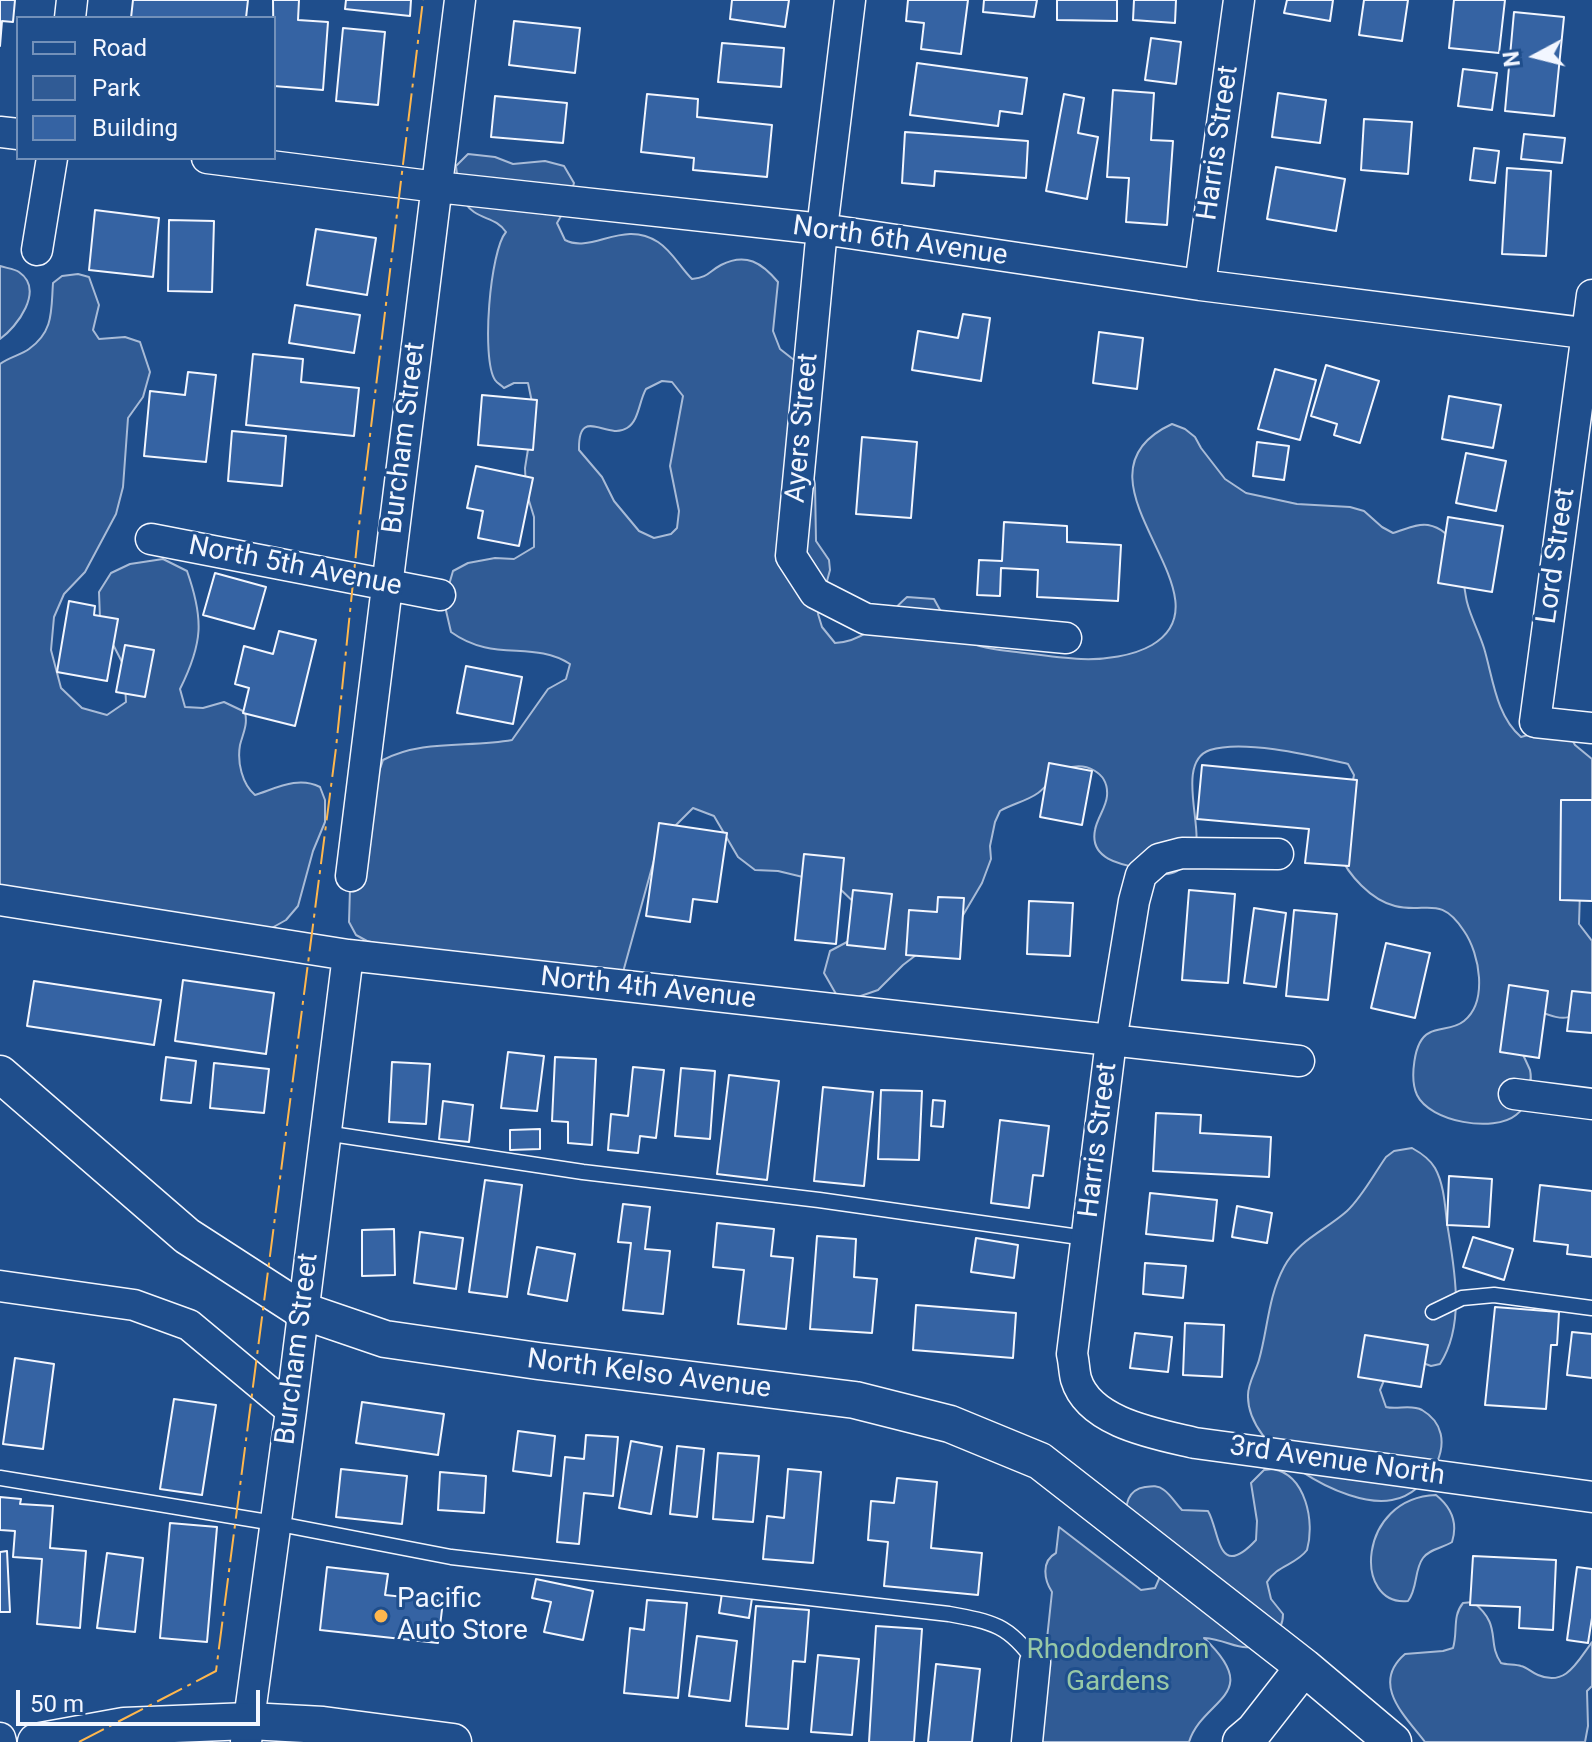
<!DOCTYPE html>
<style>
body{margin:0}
#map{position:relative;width:1592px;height:1742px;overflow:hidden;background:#1f4e8c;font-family:Roboto,sans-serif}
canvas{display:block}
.legend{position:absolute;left:16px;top:16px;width:260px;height:144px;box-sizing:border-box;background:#1f4e8c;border:2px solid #7391ba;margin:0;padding:10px 14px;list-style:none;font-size:24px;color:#f2f6ff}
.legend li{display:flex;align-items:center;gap:16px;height:40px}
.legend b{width:40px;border:2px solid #7391ba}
.north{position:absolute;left:1496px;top:16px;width:80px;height:80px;-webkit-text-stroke:6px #1f4e8c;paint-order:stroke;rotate:263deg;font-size:22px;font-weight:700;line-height:32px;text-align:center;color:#f2f6ff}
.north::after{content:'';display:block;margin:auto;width:28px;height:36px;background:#f2f6ff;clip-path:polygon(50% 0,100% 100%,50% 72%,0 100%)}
.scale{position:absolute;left:16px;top:1690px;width:244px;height:36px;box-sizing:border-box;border:4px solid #f2f6ff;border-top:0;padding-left:10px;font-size:24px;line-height:28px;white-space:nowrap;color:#f2f6ff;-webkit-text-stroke:6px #1f4e8c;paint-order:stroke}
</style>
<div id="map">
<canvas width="1592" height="1742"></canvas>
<ul class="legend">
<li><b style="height:10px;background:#1f4e8c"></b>Road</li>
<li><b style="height:22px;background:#305b95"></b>Park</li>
<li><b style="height:22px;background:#3563a3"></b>Building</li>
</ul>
<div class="north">N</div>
<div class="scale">50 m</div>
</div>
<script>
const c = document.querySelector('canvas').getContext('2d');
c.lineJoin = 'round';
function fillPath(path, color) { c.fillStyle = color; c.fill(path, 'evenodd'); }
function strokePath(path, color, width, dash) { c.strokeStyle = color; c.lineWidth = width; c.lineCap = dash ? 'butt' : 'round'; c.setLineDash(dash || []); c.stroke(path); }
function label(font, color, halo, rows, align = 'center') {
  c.font = font + ' Roboto,sans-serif'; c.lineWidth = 6; c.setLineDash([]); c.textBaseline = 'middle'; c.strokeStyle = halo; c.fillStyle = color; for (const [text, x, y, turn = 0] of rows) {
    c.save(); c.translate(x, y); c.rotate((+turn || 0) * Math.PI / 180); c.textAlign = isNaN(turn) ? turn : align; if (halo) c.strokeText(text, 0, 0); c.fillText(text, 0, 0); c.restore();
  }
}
const green = new Path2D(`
 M468,154L495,157L513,164L545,161L564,166L574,183L568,204L557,223L565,240C592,254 623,219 658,242C672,251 680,267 692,279C709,277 708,272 721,265C746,252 762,263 778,282L773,331L780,349L794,360L799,380L800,416L815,484L816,541L829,560L830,570L818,614L822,627L835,643C866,642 885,617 907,597L934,599C955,638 963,646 1008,651C1033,654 1057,658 1081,659C1104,660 1133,656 1152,645C1237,595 1057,477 1172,424L1185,429L1195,437L1201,448L1225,479L1246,493L1297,504L1350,507L1364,511L1382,527L1393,533C1404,530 1417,523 1428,525C1464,532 1461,577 1467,602C1471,618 1479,632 1484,648C1493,678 1496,716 1521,737L1564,725L1575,745L1592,759V835L1581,858L1579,924L1592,941V999C1570,1021 1567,1022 1538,1011L1520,1048C1523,1055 1527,1063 1530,1070C1532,1079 1530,1086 1528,1094C1525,1103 1524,1109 1516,1115C1494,1133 1430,1122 1417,1095C1410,1080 1413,1041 1429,1033C1440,1027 1453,1030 1464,1021C1488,1002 1480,954 1464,931C1440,894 1426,914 1395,906C1371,900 1348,875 1339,853L1354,775L1348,764C1313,756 1244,739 1210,750C1177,761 1201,822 1196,846C1195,851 1189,857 1187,861C1181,871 1172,875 1161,874C1156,873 1150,870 1144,869C1123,865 1089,860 1095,830C1097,818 1106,808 1107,796C1109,772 1085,761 1065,769C1054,774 1048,786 1038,793C1027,801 1012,804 1000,811L995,822L990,846L991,859L982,883L959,922L903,965L878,990L855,998L836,994L824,973L830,951L847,942L871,939L865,913L836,885L778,871L755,870L738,857L714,816L693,808L659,842L620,983L455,963L367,941L356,935L349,922L351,855L383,760C423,739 469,748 512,740L548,689L566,679L570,664C532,640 494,663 451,632L444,602L453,571L468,563L495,558L514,559L534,547V517L526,491L525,468L534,412L528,383H514L504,388C501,385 497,383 495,380C481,359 490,250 506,232C497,219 486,220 474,212C459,202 458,182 456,166ZM662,381L672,382L683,396L670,466L679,511L677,528L671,534L654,538L639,531L614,501L602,477L579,450C578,404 607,441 627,428C639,421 639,401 646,389Z
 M0,266C6,268 15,269 19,272C45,290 17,327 0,339Z
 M78,274L89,277L99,305L93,330L99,339L125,337L140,342L150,372L143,397L128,418L123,487L116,514L85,572L64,594L54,617L51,650L61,688L82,708L107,715L126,702L124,666L100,619L99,592L111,573L130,564L163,559L187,571C204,619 203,643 180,689L185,707L203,708L224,702L245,712C248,725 243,733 240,745C237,762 242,784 255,795C277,788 298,776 320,787L325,800V822L313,851L298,906L286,920L270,929L0,889V364C9,357 21,355 29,349C54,331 51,311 53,283L62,276Z
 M1412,1148C1421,1153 1430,1159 1435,1168C1444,1184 1445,1206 1447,1223C1454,1267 1466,1324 1440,1364L1431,1366L1423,1363L1387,1373L1380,1390L1386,1407C1397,1410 1411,1404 1422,1410C1465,1435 1429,1494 1392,1500C1344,1509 1246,1449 1248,1395C1248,1383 1256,1371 1259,1360C1268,1328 1268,1297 1284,1267C1298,1240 1326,1230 1347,1211C1362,1197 1374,1174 1386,1157L1394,1151Z
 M1273,1469C1306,1475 1315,1522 1307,1550C1296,1565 1277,1565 1267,1582L1271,1599L1283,1614C1283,1624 1280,1629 1272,1636C1242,1659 1235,1640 1204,1638C1265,1696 1203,1698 1189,1742H1036L1052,1592C1044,1580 1041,1561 1056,1553L1059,1527L1141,1590L1155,1588L1159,1579V1569L1125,1525C1126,1508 1125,1490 1145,1487C1152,1486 1158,1485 1164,1490C1171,1495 1176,1504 1182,1510L1208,1511C1220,1531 1217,1582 1256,1540L1257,1521L1251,1483L1264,1470Z
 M1436,1495C1451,1507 1458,1523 1452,1542C1443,1548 1429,1549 1423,1558C1414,1570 1418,1588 1408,1601C1353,1607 1357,1498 1436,1495Z
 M1473,1602C1503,1626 1486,1641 1501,1663C1507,1665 1515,1664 1521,1666C1527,1667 1532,1673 1538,1675C1566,1687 1577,1662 1592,1642V1686L1587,1691L1588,1726L1585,1742H1425C1405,1716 1370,1684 1405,1654L1443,1651L1453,1648C1458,1632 1452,1616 1463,1603Z`);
fillPath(green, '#305b95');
strokePath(green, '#a8bbd7', 2);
const building = new Path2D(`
 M0,0H15L13,22L2,21L0,46Z
 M133,0H248L246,18H131Z
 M273,0H299L298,20L328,22L323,90L274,86Z
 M346,0H411L410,16L345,9Z
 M732,0H789L785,27L730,19Z
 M908,0H968L961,54L921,49L924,23L906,21Z
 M984,0H1037L1034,17L983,12Z
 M1057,0H1117V21L1057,20Z
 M1134,0H1176L1175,23L1133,20Z
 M1287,0H1333L1330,21L1284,13Z
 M1364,0H1408L1402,41L1359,35Z
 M1454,0H1505L1499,53L1449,48Z
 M1514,12L1564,17L1554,116L1505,111Z
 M514,21L580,28L575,73L509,65Z
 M343,28L385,32L378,105L336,101Z
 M1151,38L1181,42L1176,84L1145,80Z
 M722,43L784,48L781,87L718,82Z
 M917,63L1027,78L1022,114L1000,111L998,126L910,115Z
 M1463,69L1497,73L1492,110L1458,106Z
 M1113,90L1154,93L1151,140L1173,141L1167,225L1126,222L1129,178L1107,177Z
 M1278,93L1326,100L1320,143L1272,137Z
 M647,94L698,99L697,117L772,125L767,177L693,170L694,158L641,152Z
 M1064,94L1084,98L1078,133L1098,137L1087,199L1046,191Z
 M495,96L567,103L563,143L491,137Z
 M1364,119L1412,122L1408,174L1361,170Z
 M905,132L1028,141L1026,178L935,171L934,186L902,183Z
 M1524,134L1565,138L1562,163L1521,159Z
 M1474,148L1499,151L1495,183L1470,180Z
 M1276,167L1345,179L1336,231L1267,219Z
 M1507,168L1551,171L1546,256L1502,254Z
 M95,210L159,218L153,277L89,270Z
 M169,220L214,221L212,292L168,291Z
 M316,229L376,238L367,295L307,285Z
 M295,305L360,315L354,353L289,343Z
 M963,314L990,318L981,381L912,370L918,331L958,338Z
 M1099,332L1143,338L1137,389L1093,383Z
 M253,354L303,359L301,382L359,388L354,436L246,425Z
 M1326,365L1379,381L1360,443L1334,435L1337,424L1311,416Z
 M1275,369L1316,380L1300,440L1258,429Z
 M188,372L216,375L206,462L144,456L150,391L185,395Z
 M482,395L537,400L533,450L478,445Z
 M1449,396L1501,405L1493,448L1442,439Z
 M232,431L286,436L282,486L228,481Z
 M862,437L917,442L911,518L856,514Z
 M1257,442L1289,446L1284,480L1253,476Z
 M1466,453L1506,461L1496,511L1456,503Z
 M476,466L533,478L519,546L478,538L483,511L467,508Z
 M1448,517L1503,526L1492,592L1438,583Z
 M1004,522L1067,526V542L1121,545L1118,601L1037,597L1038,570L1001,568L1000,596L977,595L979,560L1002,561Z
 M215,573L266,587L254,629L203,615Z
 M69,601L95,606L94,615L118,619L107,681L57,672Z
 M279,631L316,640L295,726L243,713L249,688L235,684L244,646L273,654Z
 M125,645L154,650L145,697L116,692Z
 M466,666L522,677L513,724L457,713Z
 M1049,763L1092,771L1082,825L1040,817Z
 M1202,765L1357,780L1349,866L1305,863L1309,829L1197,819Z
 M1561,800H1592V901L1560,900Z
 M659,823L727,833L717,902L693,899L690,922L646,916Z
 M804,854L844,858L836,944L795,940Z
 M853,890L892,894L885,949L847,945Z
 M1189,890L1235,894L1228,983L1182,980Z
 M938,897L964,898L960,959L906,955L909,910L937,912Z
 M1029,901L1073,903L1070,956L1027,954Z
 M1254,908L1286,913L1276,987L1244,983Z
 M1294,910L1337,914L1328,1000L1286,996Z
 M1386,943L1430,953L1415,1018L1371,1008Z
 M183,980L274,993L266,1054L175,1041Z
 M34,981L161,1000L154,1045L27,1026Z
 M1509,985L1548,991L1539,1058L1500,1052Z
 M1572,991L1592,993V1033L1567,1031Z
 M508,1052L544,1056L537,1111L501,1108Z
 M166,1057L196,1061L191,1103L161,1100Z
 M555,1057L596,1059L592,1145L568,1143V1122L552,1121Z
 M392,1062L430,1064L426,1124L389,1122Z
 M214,1063L269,1069L264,1113L210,1108Z
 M633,1067L664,1070L656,1138L640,1136L638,1153L608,1150L611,1114L628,1116Z
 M681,1068L715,1071L710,1139L675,1136Z
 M729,1075L779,1081L767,1180L717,1174Z
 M823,1087L873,1092L864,1186L814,1181Z
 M881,1090L922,1091L919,1160L878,1159Z
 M933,1100L945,1101L943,1127L931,1126Z
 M443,1101L473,1105L469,1142L439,1139Z
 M1156,1113L1201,1115L1200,1133L1271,1137L1269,1177L1153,1171Z
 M1000,1120L1049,1126L1043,1176L1033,1175L1029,1208L991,1203Z
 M540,1129V1149L510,1150V1130Z
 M1449,1176L1492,1179L1489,1227L1447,1225Z
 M485,1180L522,1185L507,1297L469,1292Z
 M1540,1185L1592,1191V1257L1567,1254L1568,1245L1534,1241Z
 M1150,1193L1217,1200L1213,1241L1146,1234Z
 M623,1204L650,1207L645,1249L670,1251L663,1314L623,1310L631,1243L618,1242Z
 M1237,1206L1272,1213L1267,1243L1232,1237Z
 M717,1223L774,1229L771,1256L793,1258L786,1329L738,1324L744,1270L713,1267Z
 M394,1229L395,1275L362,1276V1230Z
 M420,1232L463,1238L456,1289L414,1283Z
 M817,1236L856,1239L854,1277L877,1279L872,1333L810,1329Z
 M1473,1237L1513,1249L1504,1280L1463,1267Z
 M976,1238L1018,1245L1014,1278L971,1272Z
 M537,1247L575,1254L567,1301L528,1294Z
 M1145,1263L1186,1266L1183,1298L1143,1294Z
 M916,1305L1016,1313L1013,1358L913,1350Z
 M1495,1307L1559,1312L1557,1345H1551L1546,1409L1485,1405Z
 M1185,1323L1224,1325L1222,1377L1183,1375Z
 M1572,1332L1592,1334V1378L1567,1375Z
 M1135,1333L1172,1337L1168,1372L1130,1368Z
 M1365,1335L1428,1345L1421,1387L1358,1377Z
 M15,1358L54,1364L43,1449L3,1444Z
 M174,1399L216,1405L202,1495L160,1489Z
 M362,1402L444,1414L438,1455L356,1443Z
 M518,1431L555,1436L551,1476L513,1471Z
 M586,1435L618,1437L613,1496L584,1493L579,1544L557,1542L565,1457L584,1459Z
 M631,1441L662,1447L651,1514L619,1508Z
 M677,1446L704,1449L697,1517L670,1514Z
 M718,1453L759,1456L753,1522L713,1519Z
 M341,1469L407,1476L402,1524L336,1517Z
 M788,1469L821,1472L813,1563L763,1559L767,1516L784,1518Z
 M440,1472L486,1476L484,1513L438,1510Z
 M897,1478L937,1482L931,1548L982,1553L978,1595L884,1586L888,1542L868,1540L871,1501L894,1503Z
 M0,1497L21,1499L20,1504L53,1506L50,1548L86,1551L80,1628L37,1624L42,1559L13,1557L15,1531L0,1530Z
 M170,1523L217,1527L207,1642L160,1638Z
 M7,1551L10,1612H0V1552Z
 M107,1553L143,1558L135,1632L97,1628Z
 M1473,1556L1556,1560L1553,1630L1519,1628L1520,1607L1470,1605Z
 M327,1567L388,1574L385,1595L443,1601L438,1643L320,1630Z
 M1577,1567L1592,1569V1618L1588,1643L1567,1640Z
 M536,1579L593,1591L583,1640L544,1632L551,1602L532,1598Z
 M722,1593L752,1598L749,1618L719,1613Z
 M647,1600L687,1603L678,1698L624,1693L630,1628L644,1630Z
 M756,1606L809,1610L805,1662L793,1661L788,1729L746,1726Z
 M876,1626L922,1629L914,1742H869Z
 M697,1636L737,1641L730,1701L689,1696Z
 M818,1655L859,1659L852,1735L811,1732Z
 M936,1664L980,1669L972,1742H928Z`);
fillPath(building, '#3563a3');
strokePath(building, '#f2f6ff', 2);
const service = new Path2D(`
 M325,1133L583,1172L819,1200L1086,1238
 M1433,1312L1462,1298L1494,1295L1592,1308
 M0,1478L274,1523L451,1557L949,1614C993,1622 1009,1625 1035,1662`);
const minor = new Path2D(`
 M850,0L822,229L791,556L815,593L866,619L1066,638
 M70,18L72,0
 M0,132L18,134
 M207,158L437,187L822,229L1200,285L1592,334
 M37,250L52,158
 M1200,285L1239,0
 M1592,295L1535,722L1592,728
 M151,539L440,595
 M1278,854L1182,853L1159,859L1141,875L1134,901L1111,1041L1072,1354C1074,1362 1074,1371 1076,1379C1089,1423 1157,1434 1195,1443L1592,1497
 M351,876L460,0
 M0,900L348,955L1299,1061
 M1514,1094L1592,1104
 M0,1286L134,1305L189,1325L291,1410
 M0,1738L1,1742
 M246,1742L291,1410L348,955
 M1027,1742L1035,1662`);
const tertiary = new Path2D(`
 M0,1074L187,1236L303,1311L385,1339L538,1361L855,1400L950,1424L1040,1461L1304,1667L1393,1742
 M36,1742L124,1726L249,1721L323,1725L453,1742
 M1241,1742L1254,1731L1304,1667`);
strokePath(service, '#f2f6ff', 17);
strokePath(minor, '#f2f6ff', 33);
strokePath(tertiary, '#f2f6ff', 39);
strokePath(service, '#1f4e8c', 14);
strokePath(minor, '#1f4e8c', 30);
strokePath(tertiary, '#1f4e8c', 36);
strokePath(new Path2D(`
 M79,1742L216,1671L336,748L358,534L423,0`), '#ffb74d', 2, [28, 6, 4, 6]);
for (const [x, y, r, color] of [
 [381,1616,8,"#ffb74d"]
]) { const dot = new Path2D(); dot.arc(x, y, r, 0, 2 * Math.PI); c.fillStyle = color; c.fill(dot); strokePath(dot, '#1f4e8c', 3); }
label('28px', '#f2f6ff', '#1f4e8c', [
 ["Harris Street",1219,143,-82],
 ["North 6th Avenue",900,242,8],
 ["Ayers Street",803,428,-85],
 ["Burcham Street",405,438,-83],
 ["Lord Street",1557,556,-82],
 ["North 5th Avenue",295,567,11],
 ["North 4th Avenue",648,989,6],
 ["Harris Street",1099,1140,-83],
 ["Burcham Street",298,1349,-83],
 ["North Kelso Avenue",649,1375,7],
 ["3rd Avenue North",1337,1462,8]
]);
label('28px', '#f2f6ff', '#1f4e8c', [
 ["Pacific",397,1600],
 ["Auto Store",397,1632]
], 'left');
label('28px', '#97c8a6', '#1f4e8c', [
 ["Rhododendron",1118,1651],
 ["Gardens",1118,1683]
]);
</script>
